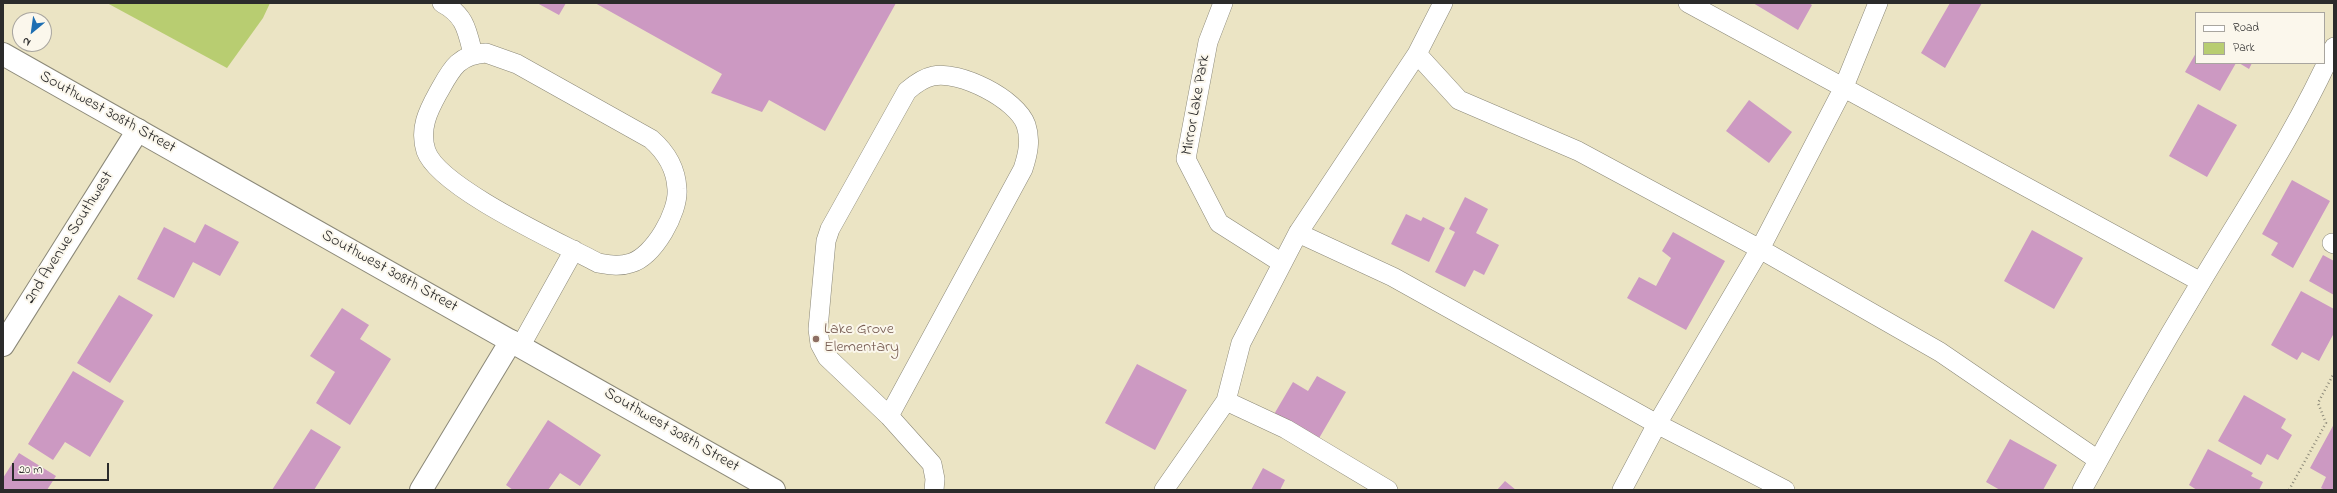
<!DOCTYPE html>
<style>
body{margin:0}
#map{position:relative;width:2337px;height:493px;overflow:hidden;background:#ebe4c4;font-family:"Indie Flower",sans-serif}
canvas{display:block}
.frame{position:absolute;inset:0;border:4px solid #2b2b2b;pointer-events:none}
.legend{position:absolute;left:2195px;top:12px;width:130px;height:52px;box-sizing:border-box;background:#fbf7ec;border:1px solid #a8a59f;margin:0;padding:5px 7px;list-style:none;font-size:12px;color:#2b2b2b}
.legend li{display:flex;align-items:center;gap:8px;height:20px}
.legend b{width:20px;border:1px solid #a8a59f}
.north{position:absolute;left:12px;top:12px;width:40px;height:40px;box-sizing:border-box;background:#fbf7ec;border:1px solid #a8a59f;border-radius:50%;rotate:209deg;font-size:11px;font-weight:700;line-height:16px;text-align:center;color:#2b2b2b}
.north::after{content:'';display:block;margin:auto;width:14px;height:18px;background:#1f6fb2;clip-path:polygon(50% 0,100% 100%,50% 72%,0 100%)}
.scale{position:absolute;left:12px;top:463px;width:97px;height:18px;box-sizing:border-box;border:2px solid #2b2b2b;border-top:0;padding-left:5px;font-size:12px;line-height:14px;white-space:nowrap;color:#2b2b2b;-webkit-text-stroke:3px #fbf7ec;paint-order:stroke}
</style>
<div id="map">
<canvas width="2337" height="493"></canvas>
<div class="frame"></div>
<ul class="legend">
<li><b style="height:5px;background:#fff"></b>Road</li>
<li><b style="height:11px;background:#b8cd71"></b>Park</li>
</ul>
<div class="north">N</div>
<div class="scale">20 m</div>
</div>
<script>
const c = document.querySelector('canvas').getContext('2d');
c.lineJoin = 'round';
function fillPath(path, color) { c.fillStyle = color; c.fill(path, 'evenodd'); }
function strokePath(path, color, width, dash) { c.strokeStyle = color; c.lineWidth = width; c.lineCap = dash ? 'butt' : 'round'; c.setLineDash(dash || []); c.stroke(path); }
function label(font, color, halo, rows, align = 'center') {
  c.font = font + ' "Indie Flower",sans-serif'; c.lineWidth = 4; c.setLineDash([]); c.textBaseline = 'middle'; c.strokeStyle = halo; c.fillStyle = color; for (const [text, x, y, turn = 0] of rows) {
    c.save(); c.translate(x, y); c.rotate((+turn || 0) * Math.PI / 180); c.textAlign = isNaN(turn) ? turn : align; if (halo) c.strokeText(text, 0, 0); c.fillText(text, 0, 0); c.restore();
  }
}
fillPath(new Path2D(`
 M107,3H270L263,18L227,68Z`), '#b8cd71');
fillPath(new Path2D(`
 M537,3H566L559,15Z
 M595,3H896L825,131L769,100L762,112L711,93L722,74Z
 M1753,3H1809L1812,5L1798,30Z
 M1950,3H1982L1945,68L1921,53Z
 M2196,53V63H2236L2220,91L2185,72Z
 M2239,63H2252L2249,69Z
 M1749,100L1792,132L1769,163L1726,131Z
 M2198,104L2237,125L2207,177L2169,156Z
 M2292,180L2330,201L2293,268L2271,255L2278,243L2262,234Z
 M1465,197L1488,209L1476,233L1499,245L1484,275L1474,270L1465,287L1435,272L1455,232L1449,229Z
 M1406,214L1421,221L1423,217L1445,228L1429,262L1391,244Z
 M205,224L239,242L220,276L193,262L174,298L137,279L164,227L195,243Z
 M2032,230L2083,258L2054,309L2004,281Z
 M1673,232L1725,261L1686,330L1627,298L1639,277L1656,286L1671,258L1662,251Z
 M2323,255L2334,261V295L2309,281Z
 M2301,291L2334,309V333L2319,361L2302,352L2297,360L2271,345Z
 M119,295L153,315L110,383L77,363Z
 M342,308L369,325L360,339L391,359L350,425L316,403L335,372L310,356Z
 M1137,364L1187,390L1155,450L1105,423Z
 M73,371L124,401L90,457L65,442L53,460L28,444Z
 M1317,376L1346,392L1318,440L1273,416L1293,382L1308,391Z
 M2244,395L2286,419L2281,428L2292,435L2278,460L2267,454L2261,465L2218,441Z
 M548,420L601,455L580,486L560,473L548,490H513L506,485Z
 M2334,424V490H2325L2321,488L2326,477L2310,468Z
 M311,429L341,447L314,490H272Z
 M2010,439L2057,465L2043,490H2000L1986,482Z
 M2208,449L2253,473L2251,476L2263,482L2259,490H2197L2189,485Z
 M19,453L56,476L47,490H3V478Z
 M1263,468L1285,480L1280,490H1251Z
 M1505,481L1516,490H1497Z`), '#cc99c2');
const service = new Path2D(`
 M442,3C465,15 467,30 473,54
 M1223,3L1208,42L1186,159L1219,223L1282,263
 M1688,3L2201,282
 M486,53L517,64L651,139C666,152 676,168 677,189C679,212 654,256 631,263C619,267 610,265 598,263C561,243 439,188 426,151C419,129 428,111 438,93C451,70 457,55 486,53Z
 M1417,54L1459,100L1578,151L1760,249L1940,352L2098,460
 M1298,233L1393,277L1657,424L1785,490
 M2332,243L2334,244
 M520,347L574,250
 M1226,401L1286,429L1388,490
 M889,416L1023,169C1028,154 1031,140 1026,125C1017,99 959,70 933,76C923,78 915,84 907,91L830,229L826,241L818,329L820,344L827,357L889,416L932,464L935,479L934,490
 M1164,490L1226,401L1241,343L1298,233L1417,54L1443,3
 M1622,490L1657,424L1760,249L1843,89L1878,3
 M2082,490C2120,420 2160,350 2201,282C2247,205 2297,130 2334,47`);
const minor = new Path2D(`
 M3,345L138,130
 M421,490L511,341`);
const tertiary = new Path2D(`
 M3,54L774,490`);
strokePath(service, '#8b8878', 20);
strokePath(minor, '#8b8878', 24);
strokePath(tertiary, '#8b8878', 24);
strokePath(new Path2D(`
 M2289,490L2326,423L2318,403L2334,373`), '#8b8878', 2.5, [1, 3]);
strokePath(service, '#fff', 19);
strokePath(minor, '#fff', 22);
strokePath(tertiary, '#fff', 22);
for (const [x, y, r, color] of [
 [816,339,4,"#8d6e63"]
]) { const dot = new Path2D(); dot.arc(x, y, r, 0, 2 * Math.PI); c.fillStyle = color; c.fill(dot); strokePath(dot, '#fbf7ec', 1.5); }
label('16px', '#2b2b2b', '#fbf7ec', [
 ["Mirror Lake Park",1197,105,-80],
 ["Southwest 308th Street",107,113,29],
 ["2nd Avenue Southwest",70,238,-58],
 ["Southwest 308th Street",389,272,29],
 ["Southwest 308th Street",671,431,30]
]);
label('16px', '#785e54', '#fbf7ec', [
 ["Lake Grove",824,330],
 ["Elementary",824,348]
], 'left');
</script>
